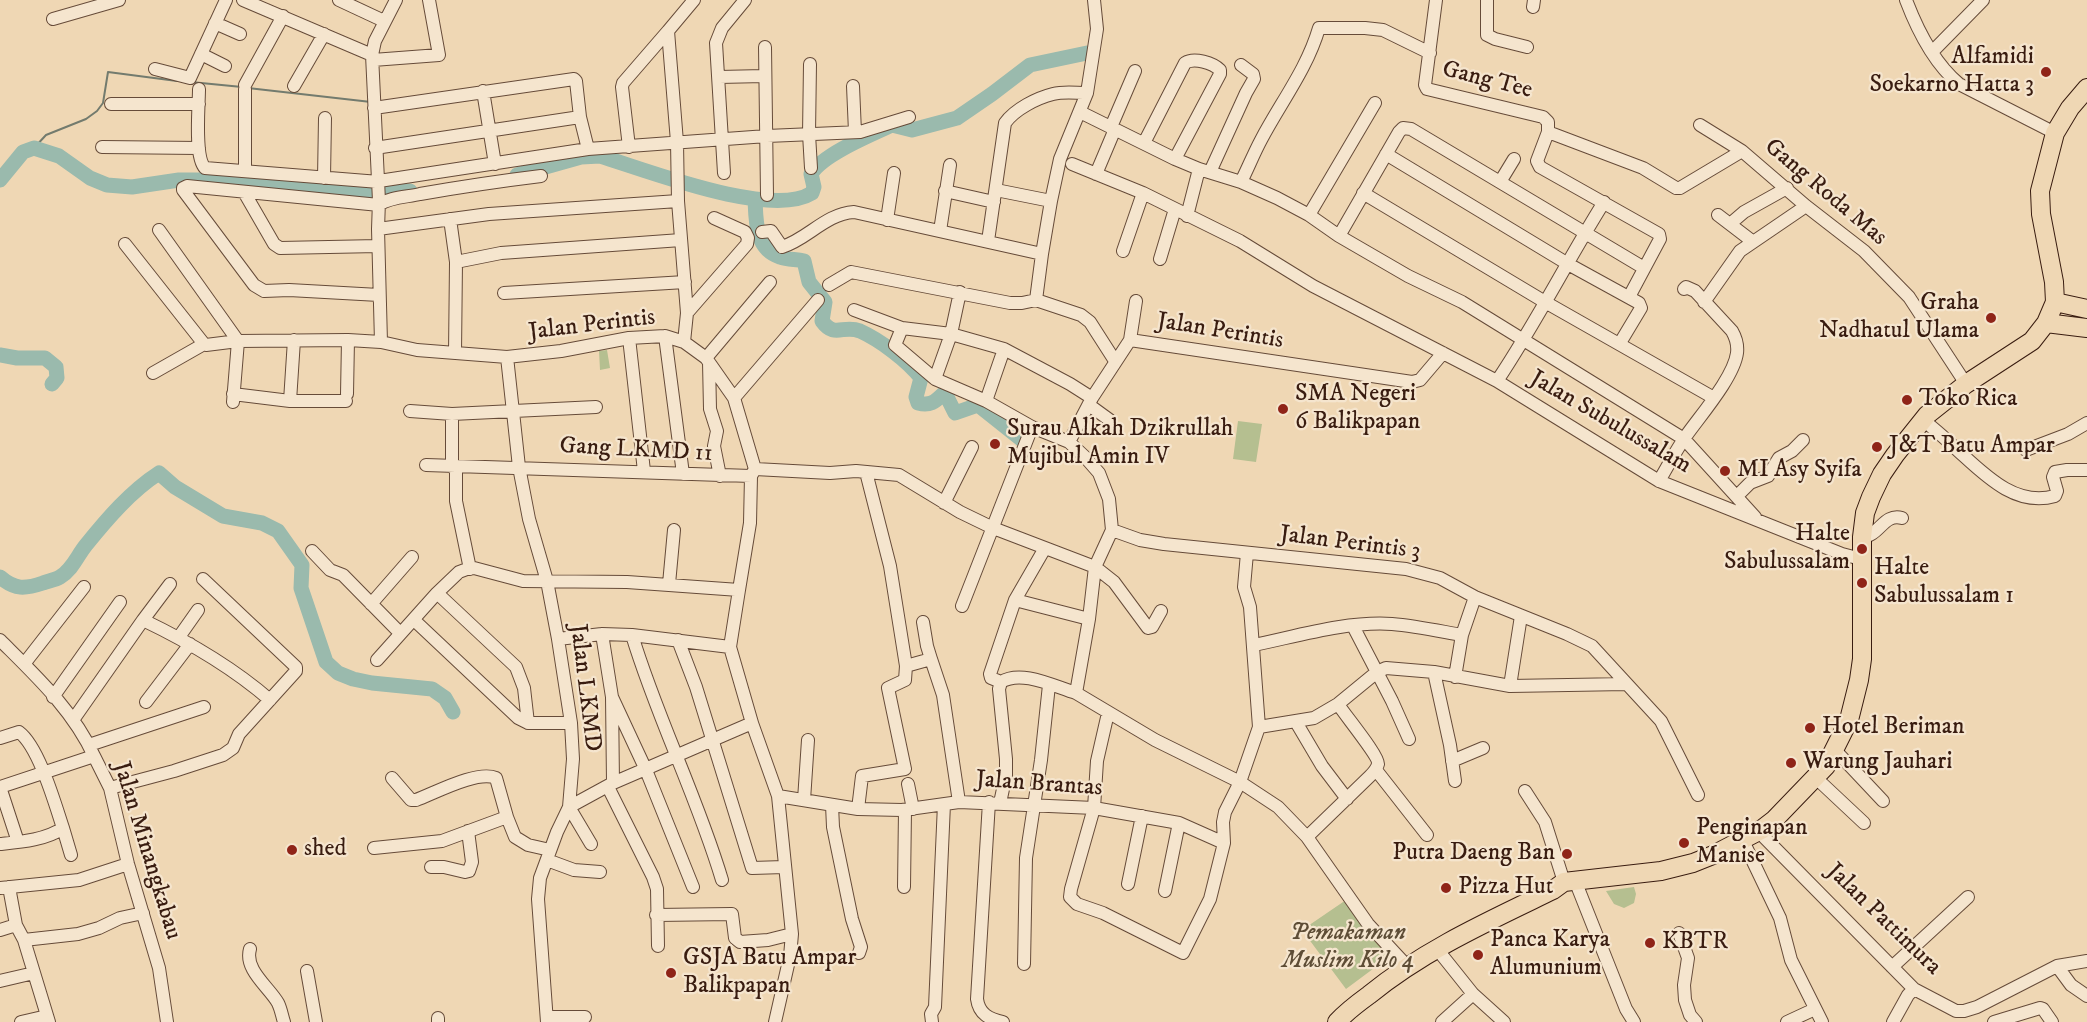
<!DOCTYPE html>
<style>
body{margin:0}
canvas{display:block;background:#efd7b4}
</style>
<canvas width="2087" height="1022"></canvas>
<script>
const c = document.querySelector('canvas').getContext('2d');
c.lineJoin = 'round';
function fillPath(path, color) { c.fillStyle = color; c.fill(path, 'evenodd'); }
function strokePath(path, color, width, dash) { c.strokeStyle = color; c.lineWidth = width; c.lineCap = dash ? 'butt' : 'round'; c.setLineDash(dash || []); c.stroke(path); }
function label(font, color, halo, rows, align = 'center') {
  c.font = font + ' "IM FELL DW Pica",serif'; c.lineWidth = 4.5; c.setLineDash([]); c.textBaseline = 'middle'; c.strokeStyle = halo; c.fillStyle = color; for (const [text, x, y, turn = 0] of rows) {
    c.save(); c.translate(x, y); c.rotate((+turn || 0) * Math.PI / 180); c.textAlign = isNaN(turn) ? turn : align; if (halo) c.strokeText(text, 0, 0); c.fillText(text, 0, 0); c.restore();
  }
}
fillPath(new Path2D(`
 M607,350L610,368L600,370L599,351Z
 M1238,421L1262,424L1256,462L1233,459Z
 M1634,887L1636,894L1634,903L1624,908L1614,904L1606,891Z
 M1346,900L1389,957L1346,989L1302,930Z`), '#b5bf90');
strokePath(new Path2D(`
 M191,82L242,87
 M248,88L371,102
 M34,148L46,135L86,119L97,111L103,103L108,72L177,81`), '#737b6e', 2);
strokePath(new Path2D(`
 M517,175L581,157L600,156C646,170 771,219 812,193L814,187L811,174C822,155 870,135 892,125L912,130L957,118L992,94L1030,65L1087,53
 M0,180L23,152L34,148L59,156L90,178L107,185L132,187L179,180H224L373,194L410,191
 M755,199C756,221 755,249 780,257C788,260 796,259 804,261L809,282L825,302L822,321C835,339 843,324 860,331C880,340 908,361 921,378L916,397L918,403C930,406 935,402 943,394L946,395L955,413L978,405L1022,440
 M0,355L17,358H45L56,367L57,378L52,384
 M0,577C15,590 25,589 43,583C48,581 55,580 60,577C73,569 77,556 86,545C107,519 131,491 159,473L175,487L223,516L262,523L278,531L302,565L301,588L326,662L338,673L353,679L372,683L432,689L445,698L453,712`), '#9abaad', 15);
const minor = new Path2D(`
 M243,0L372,55
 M339,0L384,21
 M1436,0L1425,85L1427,89L1543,117L1548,122V132L1537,161L1540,167L1659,234L1660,239L1629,297
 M1487,0V35L1495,39L1527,47
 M1906,0C1917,29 1935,64 1959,84L2055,133
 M1533,7L1534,0
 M53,19L119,0
 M215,23L240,34
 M765,47L767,195
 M1933,51L1983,0
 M201,54L225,66
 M373,60L439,55L429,0
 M810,64L809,134L811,168
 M155,69L190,78L226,0
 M719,77L764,76
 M245,85L283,16
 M294,86L324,34
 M853,86L855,132
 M199,89C199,106 194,157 205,168L379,182
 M245,89V170
 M483,91L495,164
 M111,104H199
 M374,108L574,79L576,81L580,117L588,149
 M1080,112L1175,159L1199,169L1241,182L1277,198L1309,215L1339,236L1408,276L1462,302L1684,439L1755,517
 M1700,125L1742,151
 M1111,127L1135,71
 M1548,132L1643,168L1676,188H1680L1742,151L1806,206L1864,251L1909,297L1966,384
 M1144,143L1185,63C1194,57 1213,63 1220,70V74L1175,159
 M102,147L199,148
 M629,147L622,87L623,83L668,31
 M375,148L580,117
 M1386,154L1568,264L1639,303L1641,308L1620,343
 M1072,164L1143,193L1240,241L1313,286L1497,381L1659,481L1842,554L1861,559
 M1210,172L1246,93L1254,79L1253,74L1241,65
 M724,173L716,43L722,28L745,0
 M1096,174L1115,129
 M324,178L325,118
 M379,181L588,149L767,136L860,132L909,117
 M1241,182C1248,168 1254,153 1261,140C1281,102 1307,69 1319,28H1365L1383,30L1430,53
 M1500,182L1514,159
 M996,190L1051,201
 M945,191L994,202
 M244,192L274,244L280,248L378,246
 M1363,193L1545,302L1714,398
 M1309,215L1375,103
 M1718,215L1752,241
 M1187,216L1199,169
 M450,219L456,262L455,353
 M887,220L894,173
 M1730,224L1744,212L1787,188
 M378,229L489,214L678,201
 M159,230L238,341L348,340L381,342L417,350L507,357L561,351L629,338L665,336L684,342L706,358L734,398L755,469
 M940,231L950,165
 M762,232L771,231L782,247C808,239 825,214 854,212L1042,254L1051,201L1060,159L1087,93L1097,29L1094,0
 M1339,236L1399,132L1403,128L1411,129L1644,268
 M988,241L1005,123C1015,109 1037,98 1053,94C1064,91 1076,93 1087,93
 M125,244L204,344L206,345L238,341L233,402
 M1123,251L1143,193
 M1160,259L1175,209
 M456,262L501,253L681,240
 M829,285L851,272L1010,303H1022L1036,300L1081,315L1090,322L1115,361
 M504,293L685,282
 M379,295L289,290L264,291L254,285L183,190V188L187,186L379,205C389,197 408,197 420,194C460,187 500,181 541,176
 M1036,300L1042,254
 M1704,302L1740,251L1806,206
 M854,310L902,328L951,334L1004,349L1070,384L1092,398
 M687,313L747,244L748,238L745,232L714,218
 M902,328L895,345L935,379L986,401L1032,427L1069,442L1085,457L1099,473L1109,499L1112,530L1095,567L1089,619L1076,693L1155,740L1240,782L1278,807L1307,837L1368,924L1407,966
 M665,336L683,474
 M629,338L644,471
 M1130,340L1136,301
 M381,342L378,229L379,201L372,55L375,41L396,0
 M684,342L687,313L678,201L677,142L668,31L694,0
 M507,357L519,467L529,519L547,581L558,639L571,723L573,759L569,807L557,832L540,878L538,899L547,1022
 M706,358L770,282
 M709,362L710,409L717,431L714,446L720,476
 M153,373L204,344
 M935,379L951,334L960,292
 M1497,381C1536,323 1567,261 1604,202
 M233,394L290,401L294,340
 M347,394L348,340
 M734,398L818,300
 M290,401H346
 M986,401L1004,349
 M1089,405L1111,421
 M410,411L452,414L596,407
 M452,414V467
 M1922,419C1933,428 1944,437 1954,447C1982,472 2014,508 2055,496L2057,491L2053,477L2055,472L2067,470H2087
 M1069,442L1092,398L1130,340L1412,382L1420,380L1443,353
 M2026,450L2068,434L2087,423
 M426,465L751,476
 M456,467V501L470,569
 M755,469L830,473L856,471L899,475L960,512L993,528L1095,567L1114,582L1148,628L1152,627L1161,611
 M866,472L890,566L906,666L931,659L943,695L959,802
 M1659,481C1668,466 1676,450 1686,436C1700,416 1734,377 1737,353C1738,345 1736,338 1732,331L1695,291L1686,287L1684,289
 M1737,496L1750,483L1768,476L1779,458L1792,451L1803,440
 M944,503L972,447
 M1112,530L1140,540L1164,544L1406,569L1440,578L1475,597L1567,634L1592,646L1661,721L1698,795
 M1862,537C1880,536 1883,513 1902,518
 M312,551L330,570L343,575L400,633
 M669,584L674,530
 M437,593L516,667L524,688L528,723
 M1015,600L1089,619
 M371,604L412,557
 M962,606L1032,427
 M143,620L170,584
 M414,620L518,718L528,723H571
 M923,622L927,646L931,659
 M1353,626L1392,701L1409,739
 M602,634L612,697L613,783
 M632,635C657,718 697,796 722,880
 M179,637L198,610
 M558,639L602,634L632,635L730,647
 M0,640C35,675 73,710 94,756
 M678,640L696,687L752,868L784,867
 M1254,645C1298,636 1346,621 1392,624C1416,626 1439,631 1462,635L1475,597
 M377,660L437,593L459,572L467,569L474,568L523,581L627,582L739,590L750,523L751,476L755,469
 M24,664L84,587
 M1434,672L1450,745L1455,781
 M1455,677L1462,635
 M1001,682L991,678L990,674L1015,600L1045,548
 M1510,686L1521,616
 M53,697L120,602
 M612,697L646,770L693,887
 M146,702L190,644
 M1108,713L1097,761L1094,808L1071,889L1070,897L1077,904L1103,913L1183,953L1210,899L1224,843L1223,822L1225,812L1240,782L1259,727L1250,607L1244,587L1247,553
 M73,720L143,620C189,642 232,667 270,700
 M1296,722L1322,766L1347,799
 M752,723L778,796
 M1259,727L1314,718L1338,704L1377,672L1386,668L1434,672L1510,686L1626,684
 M0,738L19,732C39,747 55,804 63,828C46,840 20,842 0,844
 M89,745L204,707
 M1835,750L1883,801
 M1452,761L1483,748
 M1376,770L1427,835
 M392,778L411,800H416C435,793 477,770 496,778L507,817
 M1816,778L1864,823
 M908,784L913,809
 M0,787L94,756L110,788L128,864L159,968L167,1022
 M0,787L18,842
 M608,787L653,877L657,889L658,946
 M110,788L174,771L223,755L233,748L239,734L296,671V667L203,579
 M1525,791L1545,822L1564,882
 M804,800L808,740
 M989,802L977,999C979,1014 989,1019 1003,1022
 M1000,803L1006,775V759L999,689L1001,682C1022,669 1055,687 1076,693
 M832,805L833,827L852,919L861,947L859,953
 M858,809L862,776L905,769L888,688L905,680L906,666
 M63,828L71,855
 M1760,833L1914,989L1956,1011H1964L1977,1007L2057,966L2087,961
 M1307,837L1370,776C1373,773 1377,769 1378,764C1379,756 1344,714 1338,704
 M591,844L569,807L613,783L752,723L730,647L739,590
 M1746,847L1780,918L1791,960L1822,1022
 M374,848L442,841L507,817L515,837L528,845L550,850
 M547,860L574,870L600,872
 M431,867H444L465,872L469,871L472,862L468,831
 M1128,884L1142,816
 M904,887L905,810
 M0,888L79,880L128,864
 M1578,888L1626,1009L1634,1022
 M1165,891L1179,823
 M656,915L732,914L735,938L740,942L768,940L792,934
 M16,925L24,940L49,1022
 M0,930L16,925L9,887
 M1679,933L1688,958L1684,985L1685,1000L1690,1015L1696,1022
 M24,940L78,934L99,928L120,918L143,913
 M250,949C244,970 269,987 278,1003C281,1009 282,1016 284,1022
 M1437,949L1473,994L1504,1022
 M1024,964L1026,858L1041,760L1049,685
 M2057,966L2071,985L2087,996
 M1892,967L1968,897
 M307,971L316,1022
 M0,981L34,973
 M547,1017H585
 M438,1018V1022
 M21,1022L47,1016
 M775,1022L790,956L792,934L778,796L858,809L902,810L959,802L1094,808L1179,823L1224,843
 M932,1022L931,1014L935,1007L944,804
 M1442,1022L1473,994
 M1787,1022L1815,1009
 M1893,1022L1908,995L1914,989
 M1994,1022L2040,1008L2043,1009L2052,1022`);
const highway = new Path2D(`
 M2055,302L2087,309
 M2046,323L2087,328
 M1337,1022C1347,1011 1358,1003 1369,995C1424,950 1489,921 1553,890L1564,882L1661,871L1693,863L1713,855L1761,830L1774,820L1826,766L1849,720L1859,680L1862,659V537L1865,513L1871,497L1882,474L1895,455L1927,415L1966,384L2032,341L2046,323L2055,302L2054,282L2041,214L2040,191L2055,133L2070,108L2087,88`);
strokePath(minor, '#664b39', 14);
strokePath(highway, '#391c10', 20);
strokePath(minor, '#f5e5ce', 12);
strokePath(highway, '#efd7b4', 18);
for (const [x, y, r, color] of [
 [2046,72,6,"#8f2418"],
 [1991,318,6,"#8f2418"],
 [1907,400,6,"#8f2418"],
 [1283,409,6,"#8f2418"],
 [995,444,6,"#8f2418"],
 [1877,447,6,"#8f2418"],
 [1725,471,6,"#8f2418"],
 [1862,549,6,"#8f2418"],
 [1862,583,6,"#8f2418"],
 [1810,728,6,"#8f2418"],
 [1791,763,6,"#8f2418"],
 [1684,843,6,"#8f2418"],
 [292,850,6,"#8f2418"],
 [1567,854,6,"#8f2418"],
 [1446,888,6,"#8f2418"],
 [1650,943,6,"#8f2418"],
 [1478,955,6,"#8f2418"],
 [671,973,6,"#8f2418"]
]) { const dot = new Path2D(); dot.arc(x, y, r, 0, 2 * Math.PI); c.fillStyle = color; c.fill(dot); strokePath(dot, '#f5e5ce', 2); }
label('24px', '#391c10', '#f5e5ce', [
 ["Alfamidi",2034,58,"right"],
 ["Soekarno Hatta 3",2034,86,"right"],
 ["Graha",1979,304,"right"],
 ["Nadhatul Ulama",1979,332,"right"],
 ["SMA Negeri",1295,395],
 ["6 Balikpapan",1295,423],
 ["Toko Rica",1919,400],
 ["Surau Alkah Dzikrullah",1007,430],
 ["Mujibul Amin IV",1007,458],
 ["J&T Batu Ampar",1889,447],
 ["MI Asy Syifa",1737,471],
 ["Halte",1850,535,"right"],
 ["Sabulussalam",1850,563,"right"],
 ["Halte",1874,569],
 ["Sabulussalam 1",1874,597],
 ["Hotel Beriman",1822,728],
 ["Warung Jauhari",1803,763],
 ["Penginapan",1696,829],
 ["Manise",1696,857],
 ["shed",304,850],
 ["Putra Daeng Ban",1555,854,"right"],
 ["Pizza Hut",1458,888],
 ["Panca Karya",1490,941],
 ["Alumunium",1490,969],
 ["KBTR",1662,943],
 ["GSJA Batu Ampar",683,959],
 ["Balikpapan",683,987]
], 'left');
label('24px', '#391c10', '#f5e5ce', [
 ["Gang Tee",1487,81,14],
 ["Gang Roda Mas",1825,193,40],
 ["Jalan Perintis",592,326,-7],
 ["Jalan Perintis",1220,332,9],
 ["Jalan Subulussalam",1610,423,30],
 ["Gang LKMD 11",636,451,3],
 ["Jalan Perintis 3",1350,544,7],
 ["Jalan LKMD",584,688,83],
 ["Jalan Brantas",1039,785,4],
 ["Jalan Minangkabau",146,851,73],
 ["Jalan Pattimura",1883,920,44]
]);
label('italic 24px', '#5e4d36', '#f5e5ce', [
 ["Pemakaman",1348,934],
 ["Muslim Kilo 4",1348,962]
]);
</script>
